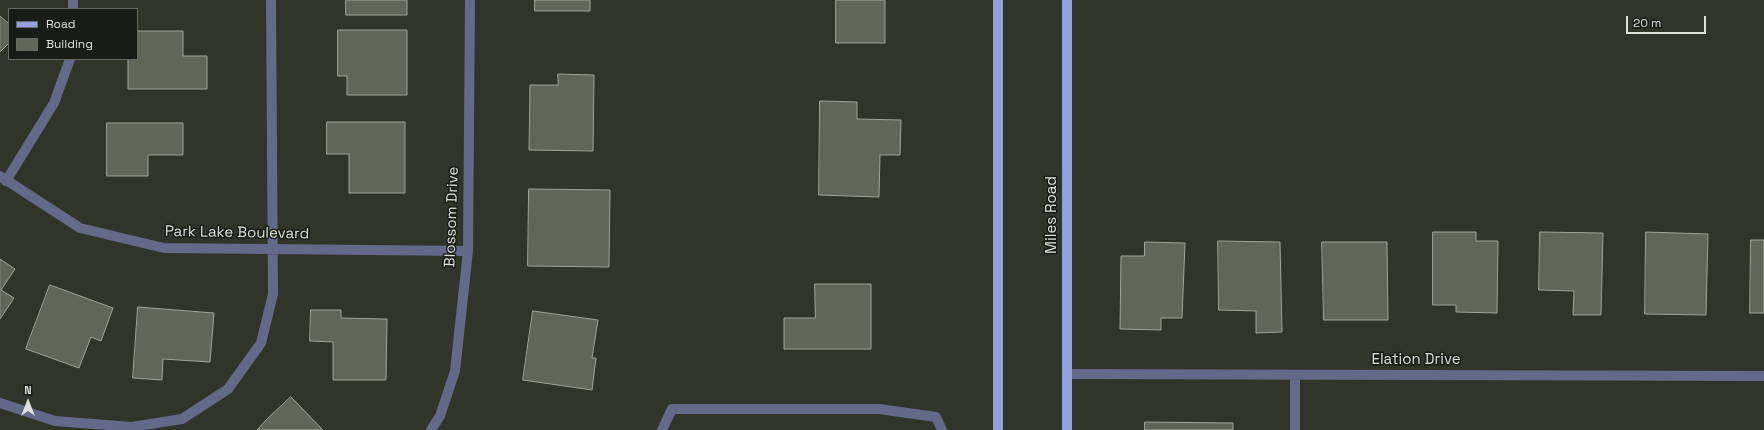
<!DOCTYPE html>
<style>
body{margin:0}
#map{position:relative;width:1764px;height:430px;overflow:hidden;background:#303429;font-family:"Space Grotesk",sans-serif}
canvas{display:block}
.legend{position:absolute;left:8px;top:8px;width:130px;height:52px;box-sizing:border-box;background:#191b16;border:1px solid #676a64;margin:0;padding:5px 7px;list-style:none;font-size:12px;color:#dde0d9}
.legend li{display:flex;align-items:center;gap:8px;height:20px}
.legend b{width:20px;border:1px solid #676a64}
.north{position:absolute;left:8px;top:382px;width:40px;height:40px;-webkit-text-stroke:3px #191b16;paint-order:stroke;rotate:0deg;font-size:11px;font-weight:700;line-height:16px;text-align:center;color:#dde0d9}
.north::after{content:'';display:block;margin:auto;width:14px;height:18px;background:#dde0d9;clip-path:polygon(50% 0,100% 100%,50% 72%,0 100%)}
.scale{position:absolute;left:1626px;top:16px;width:80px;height:18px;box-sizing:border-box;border:2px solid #dde0d9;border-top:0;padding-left:5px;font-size:12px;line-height:14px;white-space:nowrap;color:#dde0d9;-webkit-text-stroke:3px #191b16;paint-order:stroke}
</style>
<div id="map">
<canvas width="1764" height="430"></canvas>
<ul class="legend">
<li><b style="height:5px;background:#939edd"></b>Road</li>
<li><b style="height:11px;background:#616659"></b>Building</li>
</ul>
<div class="north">N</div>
<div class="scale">20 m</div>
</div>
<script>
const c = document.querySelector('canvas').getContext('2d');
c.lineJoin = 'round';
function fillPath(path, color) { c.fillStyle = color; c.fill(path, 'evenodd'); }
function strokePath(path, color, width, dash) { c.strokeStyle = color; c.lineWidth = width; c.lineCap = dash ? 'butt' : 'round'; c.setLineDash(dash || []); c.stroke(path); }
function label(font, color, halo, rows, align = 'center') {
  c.font = font + ' "Space Grotesk",sans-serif'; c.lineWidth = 3; c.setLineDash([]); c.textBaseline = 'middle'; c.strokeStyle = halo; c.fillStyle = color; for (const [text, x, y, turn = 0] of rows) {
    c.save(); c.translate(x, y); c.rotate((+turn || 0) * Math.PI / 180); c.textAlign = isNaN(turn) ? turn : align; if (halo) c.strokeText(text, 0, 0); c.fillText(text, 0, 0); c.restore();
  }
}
const building = new Path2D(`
 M346,0H407V15H346Z
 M535,0H590V11H535Z
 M836,0H885V43H836Z
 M0,16L9,24V43L0,52Z
 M338,30H407V95H347V76H338Z
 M137,31H183V56H207V89H128V59H137Z
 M558,74L594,75L593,151L529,150L530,85H558Z
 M820,101L857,102V119L901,120L900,155H880L879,197L819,195Z
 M327,122H405V193H349V154H327Z
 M107,123H183V155H148V176H107Z
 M529,189L610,190L609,267L528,266Z
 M1433,232H1476V241H1498L1497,313L1456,312V305H1433Z
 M1540,232L1603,233L1601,315H1573L1574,291L1539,290Z
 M1646,232L1708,234L1706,315L1645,314Z
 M1751,240H1764V313H1750Z
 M1218,241L1280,242L1282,332L1256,333V311L1219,310Z
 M1145,242L1185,243L1182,318H1161V330L1120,329L1121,256H1144Z
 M1322,242H1387L1388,320H1324Z
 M0,259L15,269L1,290L14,298L0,319Z
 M815,284H871V349H784V318H815Z
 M50,285L113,308L101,341L91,337L79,368L26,349Z
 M138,307L214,313L210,362L163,359L162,380L133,378Z
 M311,310H341V318L387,319L386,380H333V342L310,341Z
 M533,311L598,320L592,358H596L592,390L523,380Z
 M291,397L323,430H257L267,419Z
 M1145,422L1233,423V430H1145Z`);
fillPath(building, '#616659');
strokePath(building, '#a0a597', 1);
strokePath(new Path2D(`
 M73,9V0
 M0,176L80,228L164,248L468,251
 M6,181L54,103L70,59
 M1068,374L1764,376
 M0,403L55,421L132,427L182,419L228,389L261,343L273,294L271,0
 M431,430L440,416L455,371L468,251L470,0
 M662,430L672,409H879L936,417L942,430
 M1295,430V375`), '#636988', 10);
strokePath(new Path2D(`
 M1067,0V430
 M998,430V0`), '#939edd', 10);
label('15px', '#dde0d9', '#191b16', [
 ["Miles Road",1052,215,-90],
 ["Blossom Drive",452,217,-88],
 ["Park Lake Boulevard",237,233,1],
 ["Elation Drive",1416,360]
]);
</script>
